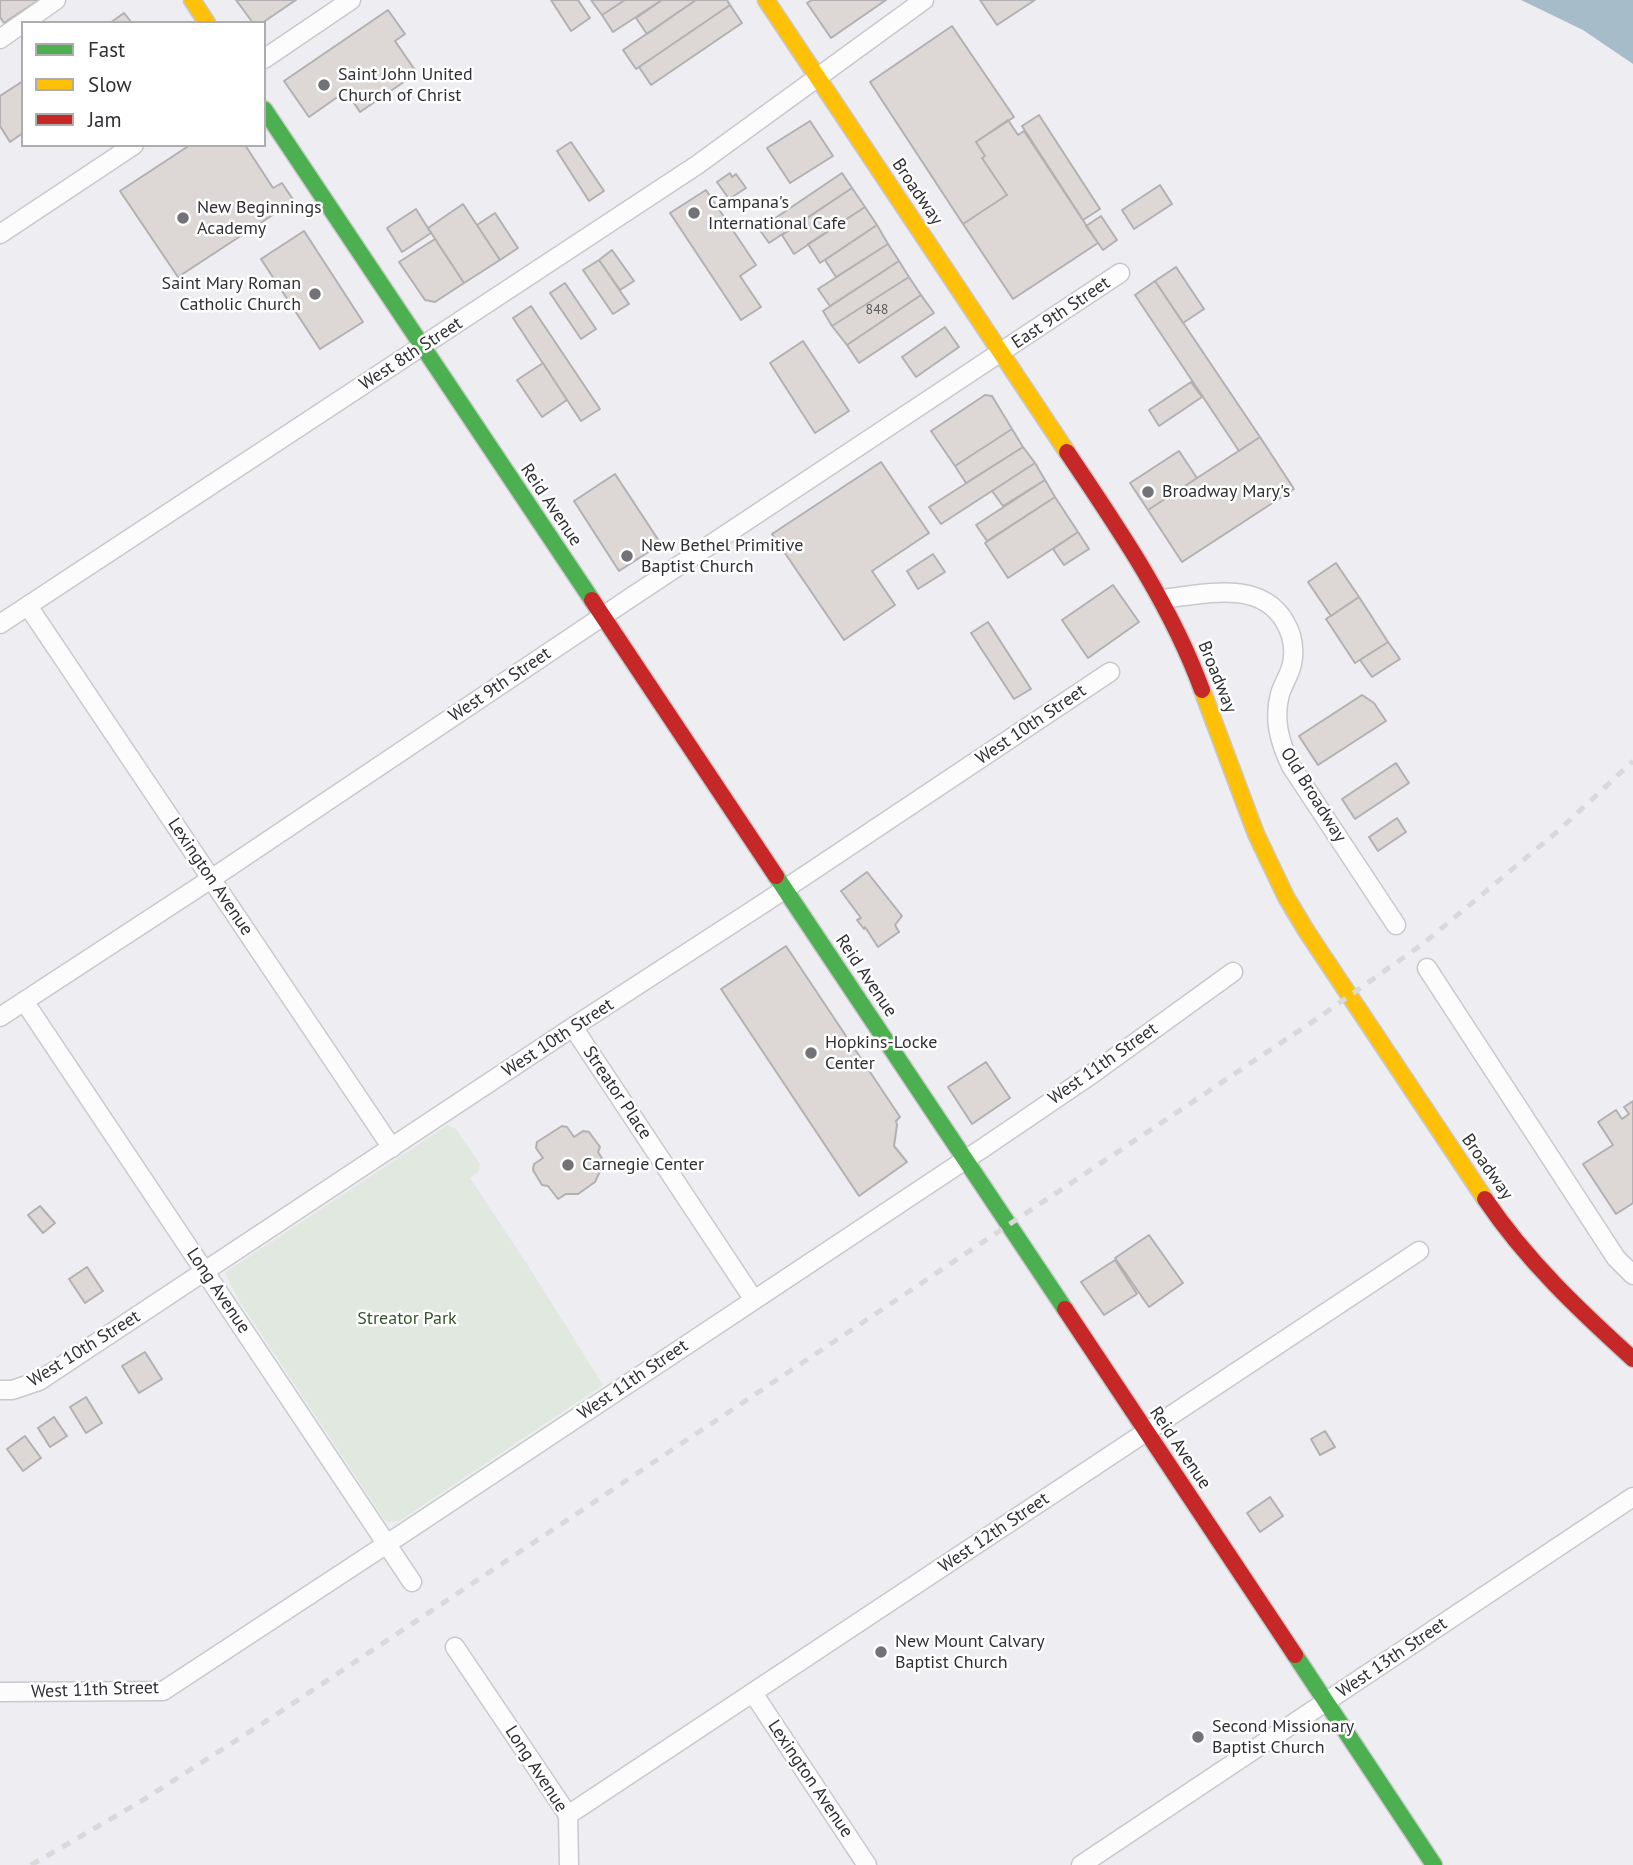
<!DOCTYPE html>
<style>
body{margin:0}
#map{position:relative;width:1633px;height:1865px;overflow:hidden;background:#ededf2;font-family:"PT Sans",sans-serif}
canvas{display:block}
.legend{position:absolute;left:21px;top:21px;width:245px;height:126px;box-sizing:border-box;background:#fff;border:2px solid #adadae;margin:0;padding:9px 12px;list-style:none;font-size:21px;color:#313135}
.legend li{display:flex;align-items:center;gap:14px;height:35px}
.legend b{width:35px;border:2px solid #adadae}
</style>
<div id="map">
<canvas width="1633" height="1865"></canvas>
<ul class="legend">
<li><b style="height:9px;background:#4caf50"></b>Fast</li>
<li><b style="height:9px;background:#ffc107"></b>Slow</li>
<li><b style="height:9px;background:#c62828"></b>Jam</li>
</ul>
</div>
<script>
const c = document.querySelector('canvas').getContext('2d');
c.lineJoin = 'round';
function fillPath(path, color) { c.fillStyle = color; c.fill(path, 'evenodd'); }
function strokePath(path, color, width, dash) { c.strokeStyle = color; c.lineWidth = width; c.lineCap = dash ? 'butt' : 'round'; c.setLineDash(dash || []); c.stroke(path); }
function label(font, color, halo, rows, align = 'center') {
  c.font = font + ' "PT Sans",sans-serif'; c.lineWidth = 5; c.setLineDash([]); c.textBaseline = 'middle'; c.strokeStyle = halo; c.fillStyle = color; for (const [text, x, y, turn = 0] of rows) {
    c.save(); c.translate(x, y); c.rotate((+turn || 0) * Math.PI / 180); c.textAlign = isNaN(turn) ? turn : align; if (halo) c.strokeText(text, 0, 0); c.fillText(text, 0, 0); c.restore();
  }
}
fillPath(new Path2D(`
 M448,1125L456,1129L480,1164L478,1172L470,1178L527,1264L603,1385L399,1521L388,1522L384,1519L240,1302L226,1276V1272Z`), '#e0e8e0');
fillPath(new Path2D(`
 M1521,0H1633V64L1583,30Z`), '#a6bdc9');
const building = new Path2D(`
 M0,0H39L4,23L0,17Z
 M236,0H296L262,23H253Z
 M551,0H578L590,18L571,31Z
 M591,0H625L602,15Z
 M625,0H662L613,32L602,15Z
 M662,0H696L647,34L636,18Z
 M696,0H727L730,5L636,69L623,50Z
 M812,0H886L831,38L807,3Z
 M980,0H1035L997,25Z
 M730,5L742,23L651,85L639,67Z
 M388,10L405,34L395,41L417,73L360,112L346,91L309,117L284,81Z
 M124,13L132,23H110Z
 M952,26L1014,117L976,142L985,156L982,158L1007,195L963,224L870,82Z
 M23,81V133L10,142L0,126V96Z
 M1039,115L1100,209L1083,220L1022,126Z
 M1008,120L1018,135L1024,131L1098,243L1013,299L963,224L1007,195L982,158L985,156L976,142Z
 M810,121L833,156L790,183L767,148Z
 M571,142L604,191L589,201L557,151Z
 M190,145H245L273,188L282,183L294,201L178,277L120,191Z
 M730,173L732,177L736,174L746,188L729,199L717,182Z
 M842,173L852,188L769,243L759,229Z
 M1160,185L1172,204L1134,229L1122,210Z
 M852,188L865,207L794,254L782,235Z
 M706,190L756,265L740,276L761,307L741,320L670,213Z
 M463,204L500,260L464,283L428,228Z
 M865,207L877,225L820,263L808,244Z
 M416,209L431,233L402,252L387,228Z
 M495,213L518,248L500,260L477,225Z
 M1101,216L1117,240L1103,250L1086,226Z
 M877,225L888,244L836,277L825,260Z
 M304,231L363,322L320,349L261,259Z
 M435,239L464,283L435,302L425,300L399,262Z
 M888,244L899,261L830,306L818,289Z
 M612,250L634,281L620,290L599,260Z
 M599,260L629,304L613,314L583,270Z
 M899,261L909,277L832,326L823,311Z
 M1176,267L1204,309L1183,323L1155,281Z
 M909,277L921,295L847,345L832,326Z
 M1155,281L1260,437L1239,451L1135,295Z
 M565,283L596,329L581,339L550,293Z
 M921,295L934,313L859,363L847,345Z
 M531,306L600,409L581,421L513,318Z
 M945,327L959,347L916,377L902,357Z
 M803,341L849,411L815,433L770,363Z
 M543,363L567,400L542,417L517,380Z
 M1191,382L1202,397L1159,426L1149,410Z
 M985,395L992,396L1012,429L955,466L931,431Z
 M1012,429L1023,447L966,483L955,466Z
 M1260,437L1294,489L1182,562L1148,510Z
 M1023,447L1035,463L941,524L929,507Z
 M1179,451L1197,478L1148,510L1130,483Z
 M881,462L929,533L872,571L895,605L844,640L772,534Z
 M1035,463L1045,480L1003,506L992,491Z
 M615,474L661,544L619,571L574,501Z
 M1045,480L1055,497L987,541L976,525Z
 M1055,497L1078,532L1008,578L985,543Z
 M1078,532L1089,549L1064,565L1053,549Z
 M933,554L945,572L918,589L907,571Z
 M1336,563L1359,597L1331,616L1308,582Z
 M1113,585L1139,622L1088,658L1062,620Z
 M1359,597L1388,642L1355,663L1326,619Z
 M988,622L1031,689L1014,699L971,633Z
 M1388,642L1400,659L1372,677L1360,660Z
 M1362,695L1374,703L1386,721L1318,765L1299,736Z
 M1396,763L1409,783L1355,819L1342,799Z
 M1397,818L1406,832L1378,851L1369,837Z
 M867,872L902,916L895,925L899,932L878,947L865,927L864,929L857,920L861,918L841,891Z
 M786,946L900,1117L896,1121L897,1125L894,1146L907,1162L859,1196L721,989Z
 M986,1062L1010,1098L972,1124L948,1087Z
 M1633,1101V1203L1616,1214L1583,1164L1613,1145L1598,1122L1616,1110L1622,1119L1629,1114L1624,1107Z
 M562,1126L567,1127L574,1137L583,1131L589,1132L600,1147L598,1152L607,1166L600,1171L595,1182L578,1194H566L558,1199L548,1186L542,1185L533,1170L534,1164L543,1158L536,1148L537,1142Z
 M40,1206L55,1223L43,1233L28,1215Z
 M1149,1235L1183,1283L1149,1307L1115,1258Z
 M1115,1260L1137,1294L1104,1315L1081,1282Z
 M87,1267L103,1291L85,1303L69,1279Z
 M145,1352L162,1379L139,1393L122,1366Z
 M86,1397L102,1423L86,1433L70,1407Z
 M54,1417L67,1436L50,1447L38,1428Z
 M1325,1431L1335,1447L1320,1455L1311,1439Z
 M25,1436L41,1458L23,1471L7,1449Z
 M1270,1497L1283,1516L1260,1532L1247,1513Z`);
fillPath(building, '#ddd8d6');
strokePath(building, '#b2b0b2', 2);
const street = new Path2D(`
 M23,23L56,0
 M0,39L23,23
 M264,59L351,0
 M0,234L134,145
 M1161,599C1202,595 1260,578 1285,622C1292,634 1295,649 1292,664C1290,674 1283,684 1280,694C1273,720 1280,743 1291,766L1396,925
 M28,606L392,1148
 M0,624L697,165L924,0
 M1427,968L1616,1258L1633,1275
 M24,1001L412,1582
 M0,1017L211,879L624,602L1120,273
 M573,1027L754,1300
 M0,1390H12L39,1381L573,1027L764,903L1110,672
 M455,1647L568,1815L569,1865
 M0,1692L163,1691L408,1530L986,1146L1092,1074L1233,972
 M753,1693L867,1865
 M568,1815L1419,1251
 M1081,1865L1633,1497`);
const fast = new Path2D(`
 M264,109L592,600
 M776,876L1065,1309
 M1295,1655L1434,1865`);
const slow = new Path2D(`
 M192,0L207,23
 M766,0L1067,452
 M1202,690L1256,834L1286,897L1307,932L1485,1199`);
const jam = new Path2D(`
 M1067,452C1118,528 1170,603 1202,690
 M592,600L776,876
 M1485,1199C1526,1260 1579,1310 1633,1359
 M1065,1309L1295,1655`);
strokePath(street, '#c8c9cd', 21);
strokePath(fast, '#c8c9cd', 19);
strokePath(slow, '#c8c9cd', 19);
strokePath(jam, '#c8c9cd', 19);
strokePath(street, '#fcfcfd', 18);
strokePath(fast, '#4caf50', 16);
strokePath(slow, '#ffc107', 16);
strokePath(jam, '#c62828', 16);
strokePath(new Path2D(`
 M31,1865L140,1802L271,1718L1318,1018L1424,943L1558,831L1633,761`), '#d9d9da', 5, [9, 9]);
for (const [x, y, r, color] of [
 [324,85,7,"#737377"],
 [694,213,7,"#737377"],
 [183,218,7,"#737377"],
 [315,294,7,"#737377"],
 [1148,492,7,"#737377"],
 [627,556,7,"#737377"],
 [811,1053,7,"#737377"],
 [568,1165,7,"#737377"],
 [881,1652,7,"#737377"],
 [1198,1737,7,"#737377"]
]) { const dot = new Path2D(); dot.arc(x, y, r, 0, 2 * Math.PI); c.fillStyle = color; c.fill(dot); strokePath(dot, '#fff', 2.5); }
label('14px', '#5c5b5d', null, [
 ["848",877,310]
]);
label('18px', '#313135', '#fff', [
 ["Saint John United",338,75],
 ["Church of Christ",338,96],
 ["Campana's",708,203],
 ["International Cafe",708,224],
 ["New Beginnings",197,208],
 ["Academy",197,229],
 ["Saint Mary Roman",301,284,"right"],
 ["Catholic Church",301,305,"right"],
 ["Broadway Mary's",1162,492],
 ["New Bethel Primitive",641,546],
 ["Baptist Church",641,567],
 ["Hopkins-Locke",825,1043],
 ["Center",825,1064],
 ["Carnegie Center",582,1165],
 ["New Mount Calvary",895,1642],
 ["Baptist Church",895,1663],
 ["Second Missionary",1212,1727],
 ["Baptist Church",1212,1748]
], 'left');
label('18px', '#313135', '#fff', [
 ["Broadway",917,192,56],
 ["East 9th Street",1061,313,-34],
 ["West 8th Street",411,354,-33],
 ["Reid Avenue",551,505,56],
 ["Broadway",1217,677,68],
 ["West 9th Street",500,685,-34],
 ["West 10th Street",1031,725,-34],
 ["Old Broadway",1313,795,58],
 ["Lexington Avenue",210,877,56],
 ["Reid Avenue",866,976,56],
 ["West 10th Street",558,1038,-33],
 ["West 11th Street",1103,1064,-35],
 ["Streator Place",617,1093,56],
 ["Broadway",1487,1167,55],
 ["Long Avenue",218,1291,56],
 ["West 10th Street",84,1349,-32],
 ["West 11th Street",633,1380,-34],
 ["Reid Avenue",1180,1448,56],
 ["West 12th Street",994,1533,-34],
 ["West 13th Street",1392,1658,-34],
 ["West 11th Street",95,1690,-2],
 ["Long Avenue",536,1769,57],
 ["Lexington Avenue",810,1779,56]
]);
label('18px', '#37542d', '#fff', [
 ["Streator Park",407,1319]
]);
</script>
